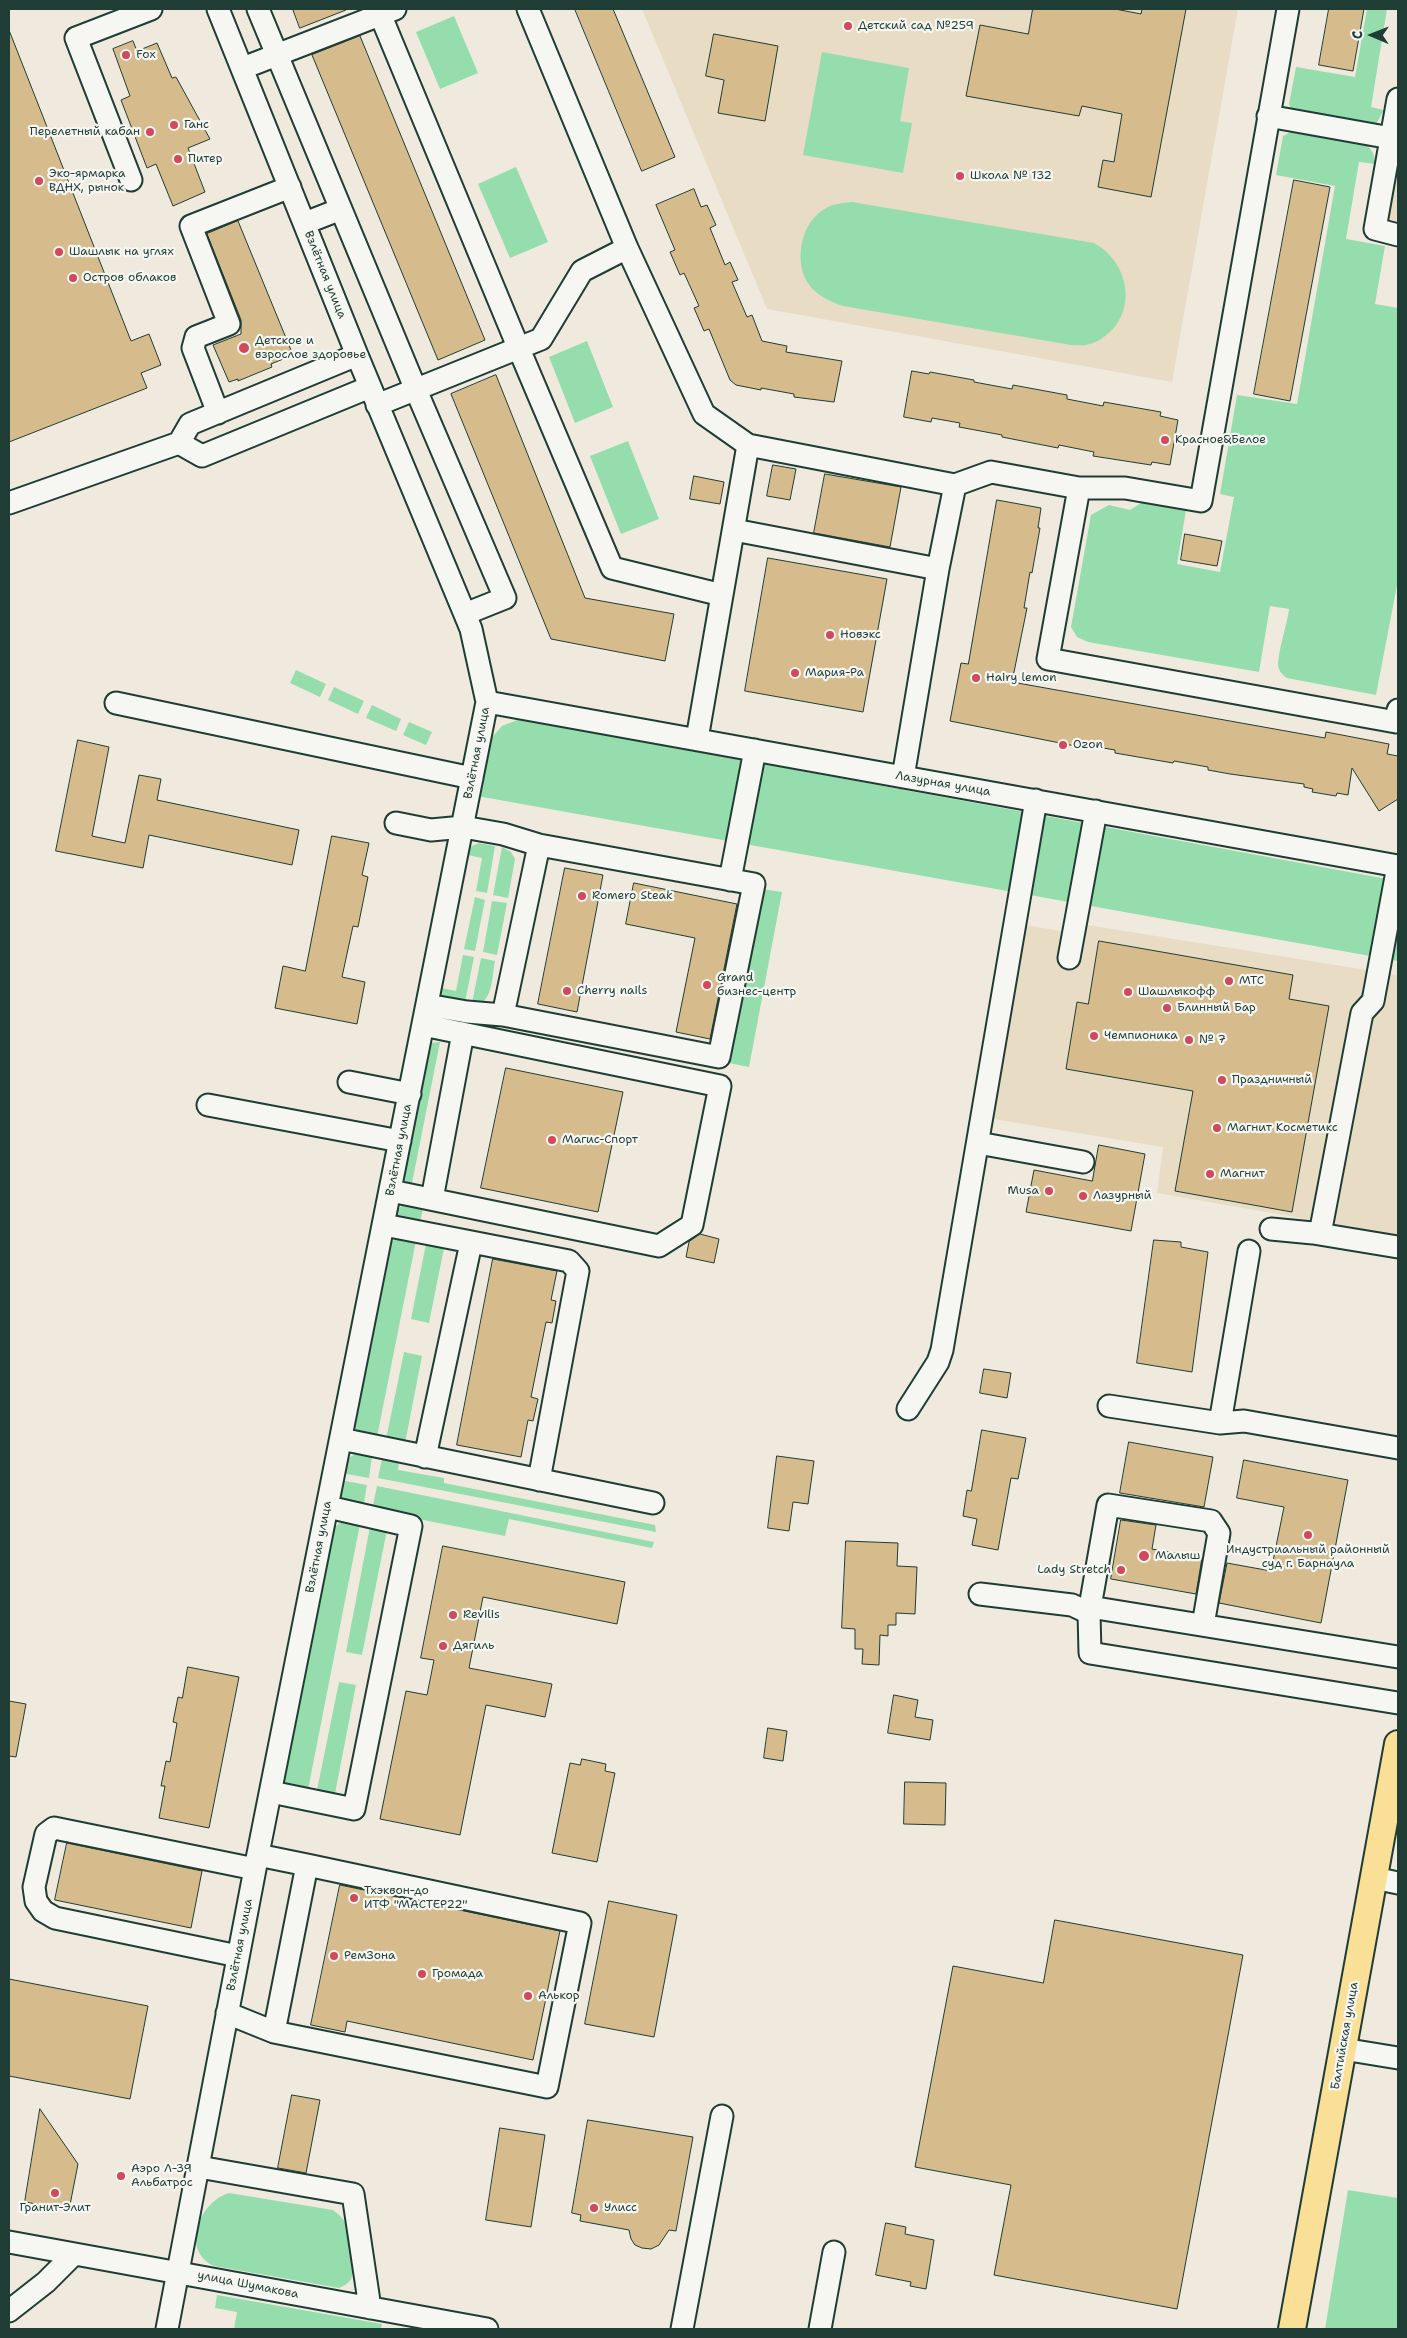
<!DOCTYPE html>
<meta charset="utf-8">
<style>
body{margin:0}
#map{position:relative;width:1407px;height:2338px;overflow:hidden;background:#f0eade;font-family:"Shantell Sans",sans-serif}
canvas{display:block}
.frame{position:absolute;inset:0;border:10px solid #1f3d34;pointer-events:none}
.north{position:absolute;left:1347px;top:10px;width:50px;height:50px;-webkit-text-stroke:4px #f6f6f2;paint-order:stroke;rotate:271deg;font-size:14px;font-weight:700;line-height:20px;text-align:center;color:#1f3d34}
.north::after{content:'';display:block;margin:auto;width:18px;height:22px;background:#1f3d34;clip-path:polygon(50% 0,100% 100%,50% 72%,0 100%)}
</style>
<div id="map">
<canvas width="1407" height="2338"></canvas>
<div class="frame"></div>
<div class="north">С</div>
</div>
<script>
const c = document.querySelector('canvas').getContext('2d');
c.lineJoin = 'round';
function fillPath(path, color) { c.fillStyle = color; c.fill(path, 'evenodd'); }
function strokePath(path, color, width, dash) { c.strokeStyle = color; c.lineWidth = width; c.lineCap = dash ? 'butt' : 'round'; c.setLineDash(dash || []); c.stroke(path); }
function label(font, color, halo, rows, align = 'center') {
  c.font = font + ' "Shantell Sans",sans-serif'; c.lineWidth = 4.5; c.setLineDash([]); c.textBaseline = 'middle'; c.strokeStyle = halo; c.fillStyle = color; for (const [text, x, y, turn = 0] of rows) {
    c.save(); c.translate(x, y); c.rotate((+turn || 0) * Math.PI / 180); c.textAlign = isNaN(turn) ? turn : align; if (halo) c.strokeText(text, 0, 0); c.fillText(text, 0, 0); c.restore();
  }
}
fillPath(new Path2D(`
 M642,9H1238L1172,382L767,309Z
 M1398,118V225L1380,222Z
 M1069,922L1398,975V1235L1157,1193L1163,1147L993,1119L1026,925L1066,932Z`), '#e8dcc5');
fillPath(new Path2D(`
 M1367,9H1387L1371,107L1384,110L1376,124L1364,125L1292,111L1289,104L1296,67L1355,77Z
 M454,16L478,73L440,89L416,32Z
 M822,52L909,68L900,121L912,123L903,173L803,155Z
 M1292,131L1367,144L1373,153L1376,164L1359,162L1346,239L1385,246L1375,304L1398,308V580L1376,695L1287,678C1284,676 1280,672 1279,669C1275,660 1288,622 1289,609L1270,606L1259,672L1088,642L1077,637L1071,627L1091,515L1109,505L1130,510L1146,500L1180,503L1186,510L1177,564L1220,572L1234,497L1220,494L1237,395L1297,404L1335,186L1276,175L1283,136Z
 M516,167L548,242L510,258L478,184Z
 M852,202L1094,243C1126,260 1138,305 1110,332C1104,337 1098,342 1090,344C1084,346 1077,345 1071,345L843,306C831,302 818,296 810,286C793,265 800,224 823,210C831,204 842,203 852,202Z
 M587,341L613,407L575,423L549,357Z
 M628,441L659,519L621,534L590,456Z
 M296,670L326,684L320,697L290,683Z
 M334,687L364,701L358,714L328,700Z
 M372,705L401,719L396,731L366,718Z
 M520,719L1398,881V961L477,796L487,743L502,726Z
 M409,722L432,732L426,745L403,735Z
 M479,843L495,846L487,893L476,891L482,858L463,854L472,846Z
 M502,847L511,852L515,859L508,898L493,895Z
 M762,889L782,892L749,1067L729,1063Z
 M475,897L485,900L475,951L464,949Z
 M492,901L507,903L497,955L483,952Z
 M463,955L474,957L464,1007L439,998L437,987L456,991Z
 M481,958L495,961C491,981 494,1002 471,1008Z
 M440,1042L411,1188L405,1185L401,1177L426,1048L430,1043Z
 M403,1205L423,1208L420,1223L401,1219L395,1211Z
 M401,1238L416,1241L377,1437L356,1430L352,1423L387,1247L392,1241Z
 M426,1244L444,1248L429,1323L411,1319Z
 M404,1352L422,1356L405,1443L386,1439Z
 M357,1453L372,1456L369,1478L341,1473L345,1460Z
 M382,1459L399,1462L398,1470L444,1478V1483L655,1525L656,1532L378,1478Z
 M340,1480L367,1485L363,1508L342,1500L339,1494Z
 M377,1486L654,1542L652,1548L509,1519L505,1536L372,1510Z
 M343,1521L360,1524L307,1795L285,1785L282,1778L331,1534L335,1527Z
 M370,1527L387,1530L362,1655L346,1652Z
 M339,1682L356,1685L334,1799L316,1795Z
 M1348,2190L1398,2198V2329H1325Z
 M229,2193L333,2210C338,2214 343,2218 346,2224C351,2233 356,2270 351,2279C349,2283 344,2286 339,2288L214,2266C180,2250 199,2202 229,2193Z
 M217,2295L382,2324L381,2329H234L237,2312L215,2308Z`), '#95ddac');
const building = new Path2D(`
 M293,9H346V10L300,28Z
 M575,9H613L675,157L642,171Z
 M1033,9H1115L1141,14L1142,9H1186L1151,197L1098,187L1103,160L1114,162L1122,114L1082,106L1079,116L966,96L980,25L1028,34Z
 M1329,9H1364L1353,71L1319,65Z
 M9,30L131,341L149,334L161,365L141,373L147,388L9,442Z
 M714,34L778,46L765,121L718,113L724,80L706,76Z
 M360,36L485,340L438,360L312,55Z
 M133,41L137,51L157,43L172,78L176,77L210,139L188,148L205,192L173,206L156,164L147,168L121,100L130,96L113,49Z
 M1294,180L1330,187L1290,401L1254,394Z
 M694,189L701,207L707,205L716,225L710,228L725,265L730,262L738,280L732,282L747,317L752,315L762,341L787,346L786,352L842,361L834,402L794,397V394L761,388V390L736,385L730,380L709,329L704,331L694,308L699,306L684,273L680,275L670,252L675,250L656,205Z
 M238,221L293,355L271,364L272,367L238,381V379L229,382L213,345L241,334V320L207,234Z
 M912,371L929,374L930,372L974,380V382L1012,389L1013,385L1067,395V399L1103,406L1104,402L1161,412L1160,416L1178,420L1170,465L1152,462L1151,465L1093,456L1094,452L1059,445L1058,448L1002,437V435L959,427L960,423L932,418L931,422L904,417Z
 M496,375L585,598L674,614L665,661L551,639L451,394Z
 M773,465L796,469L790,500L767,496Z
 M825,474L901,487L890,547L814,533Z
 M694,476L724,482L720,504L690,499Z
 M997,500L1041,508L1038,528H1040L1032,573L1030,572L1024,608H1027L1012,682L1325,738L1326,732L1389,744L1387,754L1398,756V799L1379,811L1352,768L1348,795L1337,793L1336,796L1312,792L1313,789L1304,787V784L1230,774L1208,770V767L1174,761L1173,763L1115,753V750L1080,744V747L950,721L961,663L968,664Z
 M1185,534L1222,541L1217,566L1181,560Z
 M768,558L887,579L863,712L745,691Z
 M78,740L109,747L92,836L125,843L139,775L161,779L157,800L299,830L292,865L149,835L143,868L56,851Z
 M332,836L369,843L362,875L368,877L358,927L353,926L342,977L365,982L357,1024L275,1008L283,966L305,971Z
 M565,868L603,875L577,1012L538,1004Z
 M634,883L737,904L710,1039L676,1032L695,938L626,924Z
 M1099,941L1293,975L1289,999L1329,1006L1292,1212L1175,1191L1193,1091L1066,1069L1077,1002L1088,1004Z
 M506,1068L623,1092L598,1212L481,1188Z
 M1099,1145L1145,1154L1131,1231L1026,1212L1034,1170L1092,1181Z
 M700,1234L719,1239L714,1263L686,1257L689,1242Z
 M1154,1240L1181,1242V1247L1208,1252L1192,1372L1137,1363Z
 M493,1259L557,1271L551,1300L556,1301L552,1323L546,1322L531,1397L538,1399L533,1421L528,1420L521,1457L457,1445Z
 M984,1369L1011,1373L1007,1398L980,1393Z
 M982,1430L1026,1438L1018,1479L1011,1478L998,1550L972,1545L977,1519L963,1516L967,1490L971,1491Z
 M1129,1442L1213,1457L1204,1507L1120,1493Z
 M777,1456L814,1461L808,1504L793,1502L789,1531L768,1528Z
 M1244,1460L1348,1480L1321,1623L1219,1603L1227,1563L1271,1571L1284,1507L1237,1498Z
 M1121,1520L1156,1525L1152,1549L1202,1558L1196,1594L1111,1579Z
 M846,1541L898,1543L897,1566L917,1567L915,1614L896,1613V1625H888V1636L880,1635L879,1665L862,1664L863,1649H855V1629L842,1628Z
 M443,1546L625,1582L617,1624L483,1597L469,1668L552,1684L545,1717L486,1705L460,1835L380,1819L406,1691L427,1695L434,1660L421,1658Z
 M188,1667L239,1677L209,1828L159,1818L165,1786H161L166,1761L170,1762L177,1723L173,1722L178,1697L182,1698Z
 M894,1695L918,1700L915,1717L933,1720L930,1740L888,1733Z
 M9,1701L26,1704L16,1757L9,1756Z
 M768,1728L787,1731L783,1761L764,1758Z
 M582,1759L606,1764L605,1771L615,1773L597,1862L552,1853L570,1763L580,1765Z
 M905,1782L946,1783L945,1825L904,1824Z
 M67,1843L202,1871L191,1928L55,1900Z
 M340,1885L560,1931L533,2060L347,2021L345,2032L311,2025Z
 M609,1901L677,1915L654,2037L585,2024Z
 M1055,1920L1243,1955L1177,2309L994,2275L1011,2185L915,2167L953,1966L1043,1983Z
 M9,1979L148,2006L130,2099L9,2076Z
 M292,2095L320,2100L306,2173L278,2168Z
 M40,2109L78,2164L69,2210L25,2202Z
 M588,2120L693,2137L676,2231L669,2230L659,2245L651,2249L642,2248L635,2245L631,2239L629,2230L580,2221L581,2215L572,2213Z
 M500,2128L545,2135L531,2227L486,2220Z
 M886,2223L906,2227L905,2234L934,2240L926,2289L910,2286L911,2282L876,2275Z`);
fillPath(building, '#d6bb8c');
strokePath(building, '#1f3d34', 1);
const minor = new Path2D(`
 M258,9L416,390L505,598L465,614
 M378,9L519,349L612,568L722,595
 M528,9L627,248L704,414L748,445L955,485L991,472L1079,488H1125L1201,501L1288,9
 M243,68L395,9
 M1398,99L1375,229L1398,235
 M1268,116L1391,138
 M131,180L76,38L151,9
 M305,223L341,209
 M377,405L541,339L582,271L627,248
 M218,413L193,348L196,337L229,324L191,226L290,187
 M179,443L202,456L370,387
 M1079,488L1048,659L1396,722L1398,710
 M9,503L179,443L190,424L357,355
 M734,530L938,569
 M487,702L1398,866
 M116,703L472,778
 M697,739L748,445
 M903,777L938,569L955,485
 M396,823L431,830L463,827L503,834L539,845L754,884L719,1057L503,1015L467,1012L427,1005
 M730,880L755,750
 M1069,958L1096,811
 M503,1015L539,845
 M349,1082L410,1094
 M208,1105L400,1141
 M978,1143L1083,1162
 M391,1191L659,1246L692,1225L720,1086L423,1025
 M432,1199L463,1033
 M384,1225L569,1261L578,1271L539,1480
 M1271,1229L1313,1233L1398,1247
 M1320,1234L1362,1013L1373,1001L1398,866
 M1109,1406L1220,1423L1244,1421L1398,1448
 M908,1409L938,1362L942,1350L1036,800
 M1220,1423L1249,1251
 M341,1439L653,1503
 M425,1457L471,1243
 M980,1594L1072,1605L1089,1613L1090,1653L1398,1703
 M1090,1607L1108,1505L1211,1521L1219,1533L1203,1625
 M1089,1613L1090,1607L1398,1657
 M271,1792L354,1809L411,1526L328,1507
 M258,1855L307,1865
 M1374,1878L1398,1883
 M238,1956L55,1918L43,1911L36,1901L34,1887L46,1834L54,1828L255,1869
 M227,2013L274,2032L547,2087L580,1923L307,1865L274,2032
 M1343,2049L1398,2058
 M199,2167L353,2194L370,2308
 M9,2242L487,2329
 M9,2311L46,2282L74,2254
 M167,2329L255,1869L487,702L471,629L357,355L218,9
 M682,2329L722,2116
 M820,2329L834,2252`);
const major = new Path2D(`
 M1292,2329L1398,1744`);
strokePath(minor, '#1f3d34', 25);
strokePath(major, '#1f3d34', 30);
strokePath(minor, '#f6f6f2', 21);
strokePath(major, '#f9e096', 26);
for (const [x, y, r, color] of [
 [848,26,5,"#d1495b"],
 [126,55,5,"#d1495b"],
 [174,125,5,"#d1495b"],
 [150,132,5,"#d1495b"],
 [178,159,5,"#d1495b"],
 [960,176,5,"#d1495b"],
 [39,181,5,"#d1495b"],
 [59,252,5,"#d1495b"],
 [73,278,5,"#d1495b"],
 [244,348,6,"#d1495b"],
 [1165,440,5,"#d1495b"],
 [830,635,5,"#d1495b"],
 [795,673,5,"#d1495b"],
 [976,678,5,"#d1495b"],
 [1063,745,5,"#d1495b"],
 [582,896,5,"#d1495b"],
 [1229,981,5,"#d1495b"],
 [707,985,5,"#d1495b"],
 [567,991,5,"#d1495b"],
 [1128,992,5,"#d1495b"],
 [1167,1008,5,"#d1495b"],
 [1094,1036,5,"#d1495b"],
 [1189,1040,5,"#d1495b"],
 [1222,1080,5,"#d1495b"],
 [1217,1128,5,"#d1495b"],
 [552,1140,5,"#d1495b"],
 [1210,1174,5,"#d1495b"],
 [1049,1191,5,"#d1495b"],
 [1083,1196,5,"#d1495b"],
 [1308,1535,5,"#d1495b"],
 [1144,1556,6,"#d1495b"],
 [1121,1570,5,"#d1495b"],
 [453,1615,5,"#d1495b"],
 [443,1646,5,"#d1495b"],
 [354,1898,5,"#d1495b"],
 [334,1956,5,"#d1495b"],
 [422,1974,5,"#d1495b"],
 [528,1996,5,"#d1495b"],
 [121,2176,5,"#d1495b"],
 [55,2193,5,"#d1495b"],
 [594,2208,5,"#d1495b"]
]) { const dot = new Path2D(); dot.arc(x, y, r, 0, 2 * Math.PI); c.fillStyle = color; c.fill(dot); strokePath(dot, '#f6f6f2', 2); }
label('12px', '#1f3d34', '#f6f6f2', [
 ["Детский сад №259",858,26],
 ["Fox",136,55],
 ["Ганс",184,125],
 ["Перелетный кабан",140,132,"right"],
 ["Питер",188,159],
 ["Эко-ярмарка",49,174],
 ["ВДНХ, рынок",49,188],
 ["Школа № 132",970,176],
 ["Шашлык на углях",69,252],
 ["Остров облаков",83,278],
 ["Детское и",255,341],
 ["взрослое здоровье",255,355],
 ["Красное&Белое",1175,440],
 ["Новэкс",840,635],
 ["Мария-Ра",805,673],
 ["Hairy lemon",986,678],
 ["Ozon",1073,745],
 ["Romero Steak",592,896],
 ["Grand",717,978],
 ["бизнес-центр",717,992],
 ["МТС",1239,981],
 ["Cherry nails",577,991],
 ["Шашлыкофф",1138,992],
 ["Блинный Бар",1177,1008],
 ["Чемпионика",1104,1036],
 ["№ 7",1199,1040],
 ["Праздничный",1232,1080],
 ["Магнит Косметикс",1227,1128],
 ["Магис-Спорт",562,1140],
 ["Магнит",1220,1174],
 ["Musa",1039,1191,"right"],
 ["Лазурный",1093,1196],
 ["Индустриальный районный",1308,1550,"center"],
 ["суд г. Барнаула",1308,1564,"center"],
 ["Малыш",1155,1556],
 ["Lady Stretch",1111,1570,"right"],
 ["Revilis",463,1615],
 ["Дягиль",453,1646],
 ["Тхэквон-до",364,1891],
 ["ИТФ \"МАСТЕР22\"",364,1905],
 ["РемЗона",344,1956],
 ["Громада",432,1974],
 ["Алькор",538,1996],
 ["Аэро Л-39",131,2169],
 ["Альбатрос",131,2183],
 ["Гранит-Элит",55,2208,"center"],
 ["Улисс",604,2208]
], 'left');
label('12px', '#1f3d34', '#f6f6f2', [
 ["Взлётная улица",325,275,68],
 ["Взлётная улица",477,753,-79],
 ["Лазурная улица",943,784,10],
 ["Взлётная улица",399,1150,-79],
 ["Взлётная улица",319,1547,-79],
 ["Взлётная улица",240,1945,-79],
 ["Балтийская улица",1345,2036,-80],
 ["улица Шумакова",248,2285,11]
]);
</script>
